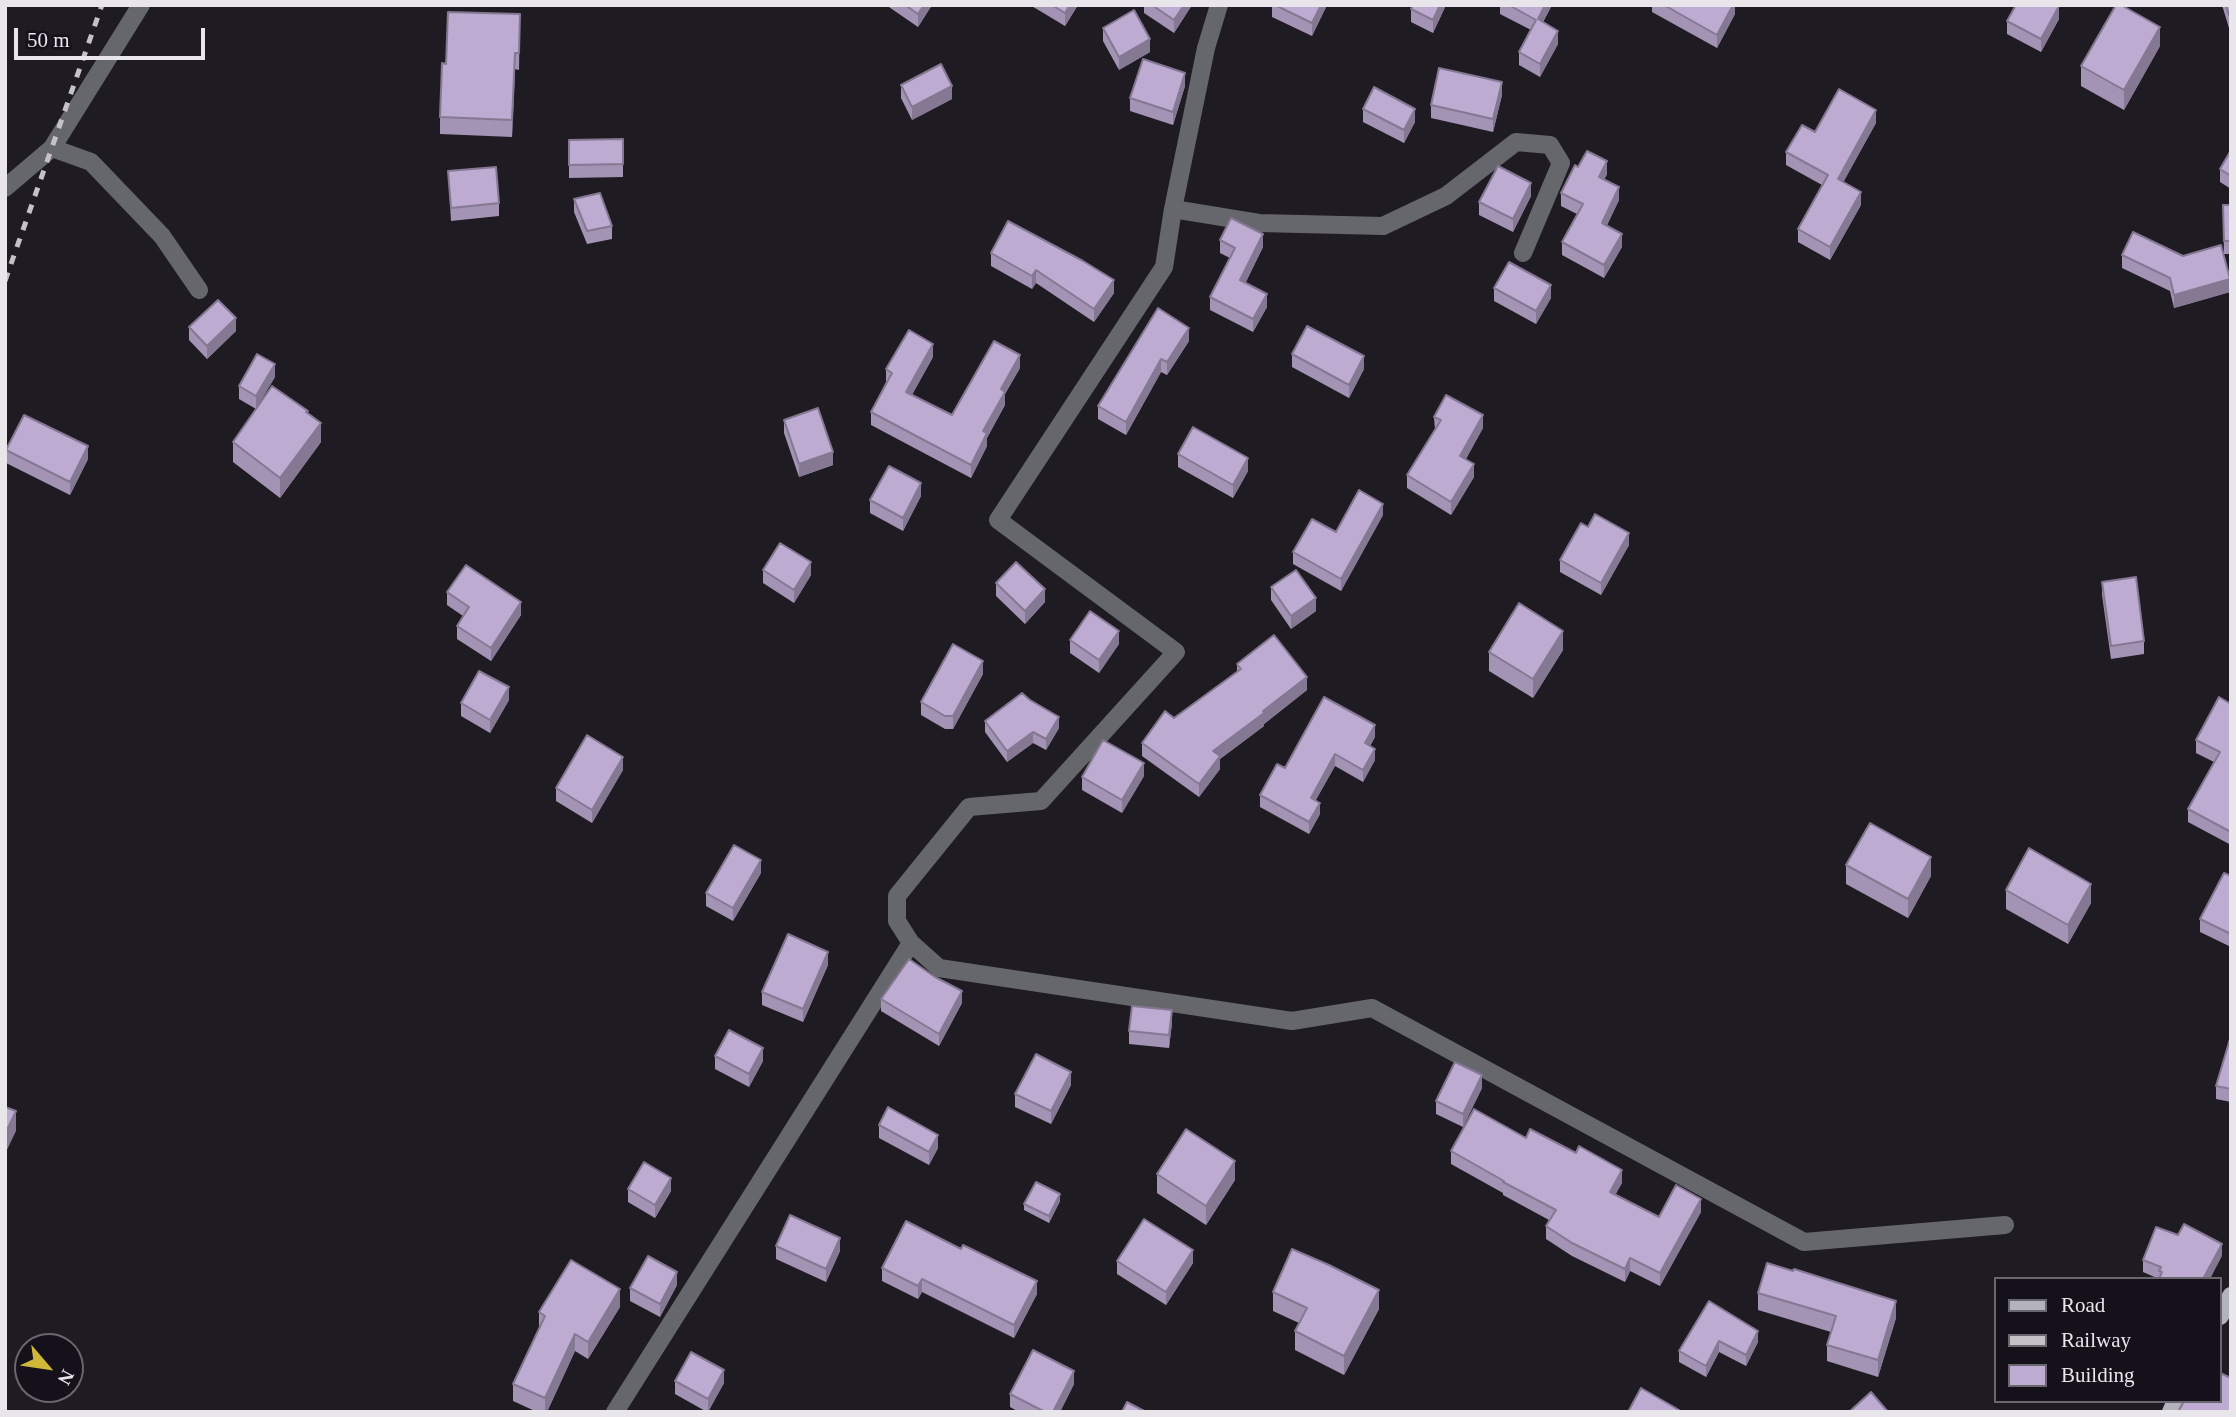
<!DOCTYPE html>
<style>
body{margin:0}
#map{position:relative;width:2236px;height:1417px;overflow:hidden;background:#1f1b23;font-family:Georgia,serif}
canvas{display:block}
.frame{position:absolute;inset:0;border:7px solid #e8e5eb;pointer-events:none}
.legend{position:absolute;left:1994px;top:1277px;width:228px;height:126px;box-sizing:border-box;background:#15111a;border:2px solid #69666e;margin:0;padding:9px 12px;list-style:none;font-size:21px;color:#e8e5eb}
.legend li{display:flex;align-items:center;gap:14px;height:35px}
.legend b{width:35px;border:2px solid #69666e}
.north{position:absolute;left:14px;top:1333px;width:70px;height:70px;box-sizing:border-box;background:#15111a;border:2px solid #69666e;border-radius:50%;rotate:119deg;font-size:19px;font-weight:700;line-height:28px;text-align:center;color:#e8e5eb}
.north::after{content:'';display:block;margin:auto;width:24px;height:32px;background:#cfb837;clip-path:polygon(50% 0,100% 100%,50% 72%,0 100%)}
.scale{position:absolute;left:14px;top:28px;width:191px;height:32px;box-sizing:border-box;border:4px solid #e8e5eb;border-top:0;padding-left:9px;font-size:21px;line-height:24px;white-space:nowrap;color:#e8e5eb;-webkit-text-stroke:5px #15111a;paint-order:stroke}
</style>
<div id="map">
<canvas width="2236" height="1417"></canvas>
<div class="frame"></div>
<ul class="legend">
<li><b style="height:9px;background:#b2b3bd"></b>Road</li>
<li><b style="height:9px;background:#c4c1c7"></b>Railway</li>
<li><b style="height:19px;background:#bdabd1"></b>Building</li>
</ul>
<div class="north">N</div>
<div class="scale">50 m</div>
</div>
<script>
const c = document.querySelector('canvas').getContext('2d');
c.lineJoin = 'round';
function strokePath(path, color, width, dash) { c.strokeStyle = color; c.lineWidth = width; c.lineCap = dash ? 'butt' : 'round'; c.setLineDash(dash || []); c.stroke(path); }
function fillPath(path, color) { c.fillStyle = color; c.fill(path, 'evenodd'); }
strokePath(new Path2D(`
 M1219,5L1206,48L1173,209L1164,267L998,520L1176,652L1041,801L969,807L897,896V921L911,943L939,968L1292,1021L1372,1008L1804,1242L2005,1225
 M52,148L91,162L162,236L199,290
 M5,188L52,148L141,5
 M1173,209L1259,223L1383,226L1446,196L1516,142L1550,145L1561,163L1523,253
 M615,1412L911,943`), '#66676c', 18);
strokePath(new Path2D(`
 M2220,1316L2231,1296
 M2171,1412L2176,1401`), '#b2b3bd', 18);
strokePath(new Path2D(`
 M5,281L102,5`), '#c4c1c7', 5, [9, 9]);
fillPath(new Path2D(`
 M886,5H932L918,27Z
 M1030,5H1078L1065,26Z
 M1144,5H1192L1174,33L1144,13Z
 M1272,5H1327L1312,36L1272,17Z
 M1446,5L1433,33L1411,22V9Z
 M1500,5H1552L1543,22L1558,44L1540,77L1519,65V52L1531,30L1500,14Z
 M1652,5H1735V14L1717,48L1652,12Z
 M2222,5H2231L2229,28Z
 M520,14L519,70L515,69L512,137L440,134V117L446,64Z
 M2059,19L2041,52L2007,34V21Z
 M1103,28L1150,52L1119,70L1103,41Z
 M2160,46L2124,110L2081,86V66Z
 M901,85L952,99L912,120L901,98Z
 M1185,86L1173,125L1130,111V98Z
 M1502,95L1493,132L1431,118V105Z
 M1363,109L1415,122L1404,143L1363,122Z
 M1876,123L1843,182L1861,205L1830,260L1798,242V229L1822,185L1786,165V152L1815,132Z
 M623,139V177L569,178V140Z
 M2231,150V189L2220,182V169Z
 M1578,167L1607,174L1604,180L1619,200L1607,225L1622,247L1604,278L1562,255V242L1577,214L1561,206V193Z
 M448,171L499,203V216L451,221Z
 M1531,196L1513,232L1479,215V202Z
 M574,199L612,226V239L587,244L574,212Z
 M2223,205H2231V254H2224Z
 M1220,240L1263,247L1246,282L1267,307L1253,332L1210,310V297L1230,258L1220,253Z
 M991,253L1114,293L1094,322L1036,283L1032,289L991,266Z
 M2122,255L2230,292L2174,308L2170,291L2122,268Z
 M1494,288L1551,298L1536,324L1494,301Z
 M189,327L236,331L207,359L189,340Z
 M1189,328V341L1167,375L1161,372L1126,435L1098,419V406Z
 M1292,354L1364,369L1349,398L1292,367Z
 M933,357L912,395L952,415L1020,368L1005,394V405L987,438V446L971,478L871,425V412L886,382V369Z
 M275,377L256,408L308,413L321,442L280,498L233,462V442L256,409L239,399V386Z
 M1434,417L1483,428L1466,459L1474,477L1451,515L1407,488V475L1435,430Z
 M784,420L833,465L799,477L784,433Z
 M6,450L88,459L70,495L6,463Z
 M1178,454L1248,471L1233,498L1178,467Z
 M921,496L903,531L870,513V500Z
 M1383,515L1341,591L1293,564V552L1336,532Z
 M1588,527L1629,545L1601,595L1560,572V560Z
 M763,570L811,575L794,603L763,583Z
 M2102,582L2144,641V654L2111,659L2102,595Z
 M996,583L1045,602L1025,624L996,596Z
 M1271,587L1316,611L1291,629L1271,600Z
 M447,592L521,615L491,661L457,639V626L463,616L447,605Z
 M1070,640L1119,644L1099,673L1070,653Z
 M1563,650L1533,698L1489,671V652Z
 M1237,664L1307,690L1264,724V726L1220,759V769L1199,797L1142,756V743L1237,672Z
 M983,674L953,729H945L921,715V702Z
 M509,700L490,733L461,716V703Z
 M2231,704V845L2188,822V809L2214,762L2196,753V740Z
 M985,721L1059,728L1046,750L1033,743L1007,762L985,732Z
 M1375,737L1370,746L1375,760L1363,782L1335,766L1315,801L1320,814L1309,834L1260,807V795L1285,768Z
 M623,770L592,823L556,801V788Z
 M1144,776L1122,813L1082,790V777Z
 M1846,865L1931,876L1908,918L1846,884Z
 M761,873L733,921L706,906V893Z
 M2231,876V947L2200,932V919Z
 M2006,890L2091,903L2068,944L2006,909Z
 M828,965L803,1022L762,1005V992Z
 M881,999L962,1003L939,1046L881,1011Z
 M1172,1023L1169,1048L1129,1044V1031Z
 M2231,1039V1102L2216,1099V1086Z
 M715,1056L763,1061L749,1087L715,1069Z
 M1071,1085L1051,1124L1015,1107V1094Z
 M1482,1088L1463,1127L1436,1114V1101Z
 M879,1125L938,1148L929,1165L879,1138Z
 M1526,1138L1622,1183L1615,1194L1659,1217L1701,1212L1660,1286L1630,1271L1625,1282L1572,1256L1546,1239V1226L1549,1220L1503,1195V1193L1451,1164V1151Z
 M1157,1174L1235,1180L1206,1225L1157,1193Z
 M628,1189L671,1191L655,1218L628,1202Z
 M1060,1201L1049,1223L1024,1210V1204Z
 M776,1246L840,1251L826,1282L776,1259Z
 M2222,1256L2159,1279L2143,1272V1260Z
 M1117,1261L1193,1263L1166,1305L1117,1274Z
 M882,1268L1037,1294L1014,1338L922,1292L918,1299L882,1281Z
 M677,1285L660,1317L630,1301V1288Z
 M1273,1292L1379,1309L1344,1375L1295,1350V1331L1299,1323L1273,1311Z
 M1758,1293L1896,1318L1878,1377L1827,1361V1345L1831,1332L1758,1310Z
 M1709,1301L1758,1342L1746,1366L1719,1352L1706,1377L1679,1362V1351Z
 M620,1307L588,1359L575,1351L547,1412H537L513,1401V1384L539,1329V1312Z
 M675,1381L724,1383L708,1412H707L675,1394Z
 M1074,1384L1060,1412H1019L1010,1407V1394Z`), '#a393b4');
fillPath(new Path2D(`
 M924,5H932L918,27V14Z
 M1070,5H1078L1065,26V13Z
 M1184,5H1192L1174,33V20Z
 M1321,5H1327L1312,36V23Z
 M1440,5H1446L1433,33V20Z
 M1545,5H1552L1538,32V19Z
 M1733,5H1735V14L1717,48V35Z
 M2059,6V19L2041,52V39Z
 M2229,15H2231V28H2229Z
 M2160,27V46L2124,110V90Z
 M1558,31V44L1540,77V64Z
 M1150,39V52L1119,70V57Z
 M515,53V69L512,137V120Z
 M1185,73V86L1173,125V112Z
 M1502,82V95L1493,132V119Z
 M952,86V99L912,120V107Z
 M1415,109V122L1404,143V130Z
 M1876,110V123L1838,192V179Z
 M1607,161V174L1599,190V177Z
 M1531,183V196L1513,232V219Z
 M1619,187V200L1602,236V223Z
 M1861,192V205L1830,260V247Z
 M1263,234V247L1240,293V280Z
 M1622,234V247L1604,278V265Z
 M1036,270V283L1032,289V276Z
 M2230,279V292L2174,308V295Z
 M1114,280V293L1094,322V309Z
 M1551,285V298L1536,324V311Z
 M1267,294V307L1253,332V319Z
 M236,318V331L207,359V346Z
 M1189,328V341L1167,375V362Z
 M933,344V357L906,405V392Z
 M1020,355V368L1005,394V405L987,438V446L971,478V465L983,431L1001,389Z
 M1364,356V369L1349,398V385Z
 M1161,359V372L1126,435V422Z
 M275,364V377L256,409V396Z
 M1483,415V428L1460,469V456Z
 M321,423V442L280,498V478Z
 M88,446V459L70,495V482Z
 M833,452V465L799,477V464Z
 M1248,458V471L1233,498V485Z
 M1474,464V477L1451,515V502Z
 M921,483V496L903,531V518Z
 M1383,504V515L1341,591V579Z
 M1629,533V545L1601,595V583Z
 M811,562V575L794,603V590Z
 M1045,589V602L1025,624V611Z
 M1316,598V611L1291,629V616Z
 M521,602V615L491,661V648Z
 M1119,631V644L1099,673V660Z
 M1563,631V650L1533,698V679Z
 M983,661V674L953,729V716Z
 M1307,677V690L1264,724V726L1220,759V769L1199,797V784L1213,751Z
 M509,687V700L490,733V720Z
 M1059,717V728L1046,750V739Z
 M1375,725V737L1365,755V743Z
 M1033,732V743L1007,762V751Z
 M1375,749V760L1363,782V770Z
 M1335,754V766L1311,809V798Z
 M623,757V770L592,823V810Z
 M1144,763V776L1122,813V800Z
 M1320,803V814L1309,834V822Z
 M1931,857V876L1908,918V899Z
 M761,860V873L733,921V908Z
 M2091,884V903L2068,944V925Z
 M828,952V965L803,1022V1009Z
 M962,991V1003L939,1046V1034Z
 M1172,1010V1023L1169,1048V1035Z
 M763,1048V1061L749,1087V1074Z
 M1071,1072V1085L1051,1124V1111Z
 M1482,1075V1088L1463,1127V1114Z
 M16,1111V1131L5,1154V1134Z
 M938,1135V1148L929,1165V1152Z
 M1235,1161V1180L1206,1225V1206Z
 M1622,1170V1183L1610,1205V1192Z
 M671,1178V1191L655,1218V1205Z
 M1060,1194V1201L1049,1223V1216Z
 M1701,1199V1212L1660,1286V1273Z
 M840,1238V1251L826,1282V1269Z
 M2222,1244V1256L2210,1279H2203Z
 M1193,1250V1263L1166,1305V1292Z
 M1630,1258V1271L1625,1282V1269Z
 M677,1272V1285L660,1317V1304Z
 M922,1279V1292L918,1299V1286Z
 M1037,1281V1294L1014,1338V1325Z
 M620,1289V1307L588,1359V1342Z
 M1379,1290V1309L1344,1375V1356Z
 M1896,1301V1318L1878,1377V1360Z
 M1758,1331V1342L1746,1366V1355Z
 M575,1334V1351L547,1412H545V1398Z
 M1719,1341V1352L1706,1377V1366Z
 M724,1370V1383L708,1412V1399Z
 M1074,1371V1384L1060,1412H1053Z`), '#847892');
const building = new Path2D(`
 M905,5H924L918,14Z
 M1052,5H1070L1065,13Z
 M1152,5H1184L1174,20Z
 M1275,5H1321L1312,23Z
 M1413,5H1440L1433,20L1411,9Z
 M1509,5H1545L1538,19L1558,31L1540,64L1519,52L1536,20Z
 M1664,5H1733L1717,35Z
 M2016,5H2058L2059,6L2041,39L2007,21Z
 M2116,5H2121L2160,27L2124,90L2081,66Z
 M2226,5H2231V15H2229Z
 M1134,10L1150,39L1119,57L1103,28Z
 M448,12L520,14L519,53H515L512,120L440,117L442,63L446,64Z
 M1143,59L1185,73L1173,112L1130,98Z
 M941,64L952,86L912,107L901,85Z
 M1439,68L1502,82L1493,119L1431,105Z
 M1374,87L1415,109L1404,130L1363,109Z
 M1839,89L1876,110L1838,179L1861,192L1830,247L1798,229L1828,175L1786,152L1802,125L1815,132Z
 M623,139V164L569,165V140Z
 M2231,150V176L2220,169Z
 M1587,151L1607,161L1599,177L1619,187L1602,223L1622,234L1604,265L1562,242L1583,204L1561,193L1575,165L1578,167Z
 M1498,166L1531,183L1513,219L1479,202Z
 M496,167L499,203L451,208L448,171Z
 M600,193L612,226L587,231L574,199Z
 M2223,205H2231V241H2224Z
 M1231,218L1263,234L1240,280L1267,294L1253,319L1210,297L1235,248L1220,240Z
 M1008,221L1083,261L1114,280L1094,309L1036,270L1032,276L991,253Z
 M2133,232L2183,256L2221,245L2230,279L2174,295L2170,278L2122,255Z
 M1509,262L1551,285L1536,311L1494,288Z
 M218,300L236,318L207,346L189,327Z
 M1158,308L1189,328L1167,362L1161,359L1126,422L1098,406Z
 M1307,326L1364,356L1349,385L1292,354Z
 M909,330L933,344L906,392L952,415L994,341L1020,355L1001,389L1005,392L983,431L987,433L971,465L871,412L892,373L886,369Z
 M257,354L275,364L256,396L239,386Z
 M272,386L308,411L306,412L321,423L280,478L233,442Z
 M1446,395L1483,415L1460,456L1474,464L1451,502L1407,475L1441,420L1434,417Z
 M818,408L833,452L799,464L784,420Z
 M24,415L88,446L70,482L6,450Z
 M1193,427L1248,458L1233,485L1178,454Z
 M889,466L921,483L903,518L870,500Z
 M1359,490L1383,504L1341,579L1293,552L1312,519L1336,532Z
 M1595,514L1629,533L1601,583L1560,560L1581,523L1588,527Z
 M780,543L811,562L794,590L763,570Z
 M1016,562L1045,589L1025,611L996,583Z
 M466,565L521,602L491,648L457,626L469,607L447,592Z
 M1296,570L1316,598L1291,616L1271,587Z
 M2136,577L2144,641L2111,646L2102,582Z
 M1519,603L1563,631L1533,679L1489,652Z
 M1090,611L1119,631L1099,660L1070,640Z
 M1274,635L1307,677L1263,711L1264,713L1213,751L1220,756L1199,784L1142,743L1165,711L1174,718L1241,669L1237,664Z
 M953,644L983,661L953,716H945L921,702Z
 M479,671L509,687L490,720L461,703Z
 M1022,693L1030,700L1059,717L1046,739L1033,732L1007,751L985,721Z
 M1324,697L1375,725L1365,743L1375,749L1363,770L1335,754L1311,798L1320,803L1309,822L1260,795L1277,764L1285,768Z
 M2219,697L2231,704V832L2188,809L2220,752L2196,740Z
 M587,735L623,757L592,810L556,788Z
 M1103,740L1144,763L1122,800L1082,777Z
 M1870,823L1931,857L1908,899L1846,865Z
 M734,845L761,860L733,908L706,893Z
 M2029,848L2091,884L2068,925L2006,890Z
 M2224,873L2231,876V934L2200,919Z
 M788,934L828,952L803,1009L762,992Z
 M909,959L935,977L962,991L939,1034L881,999Z
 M1132,1006L1172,1010L1169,1035L1129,1031Z
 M729,1030L763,1048L749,1074L715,1056Z
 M2230,1039H2231V1089L2216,1086Z
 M1036,1054L1071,1072L1051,1111L1015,1094Z
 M1455,1062L1482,1075L1463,1114L1436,1101Z
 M5,1107L16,1111L5,1134Z
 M888,1107L938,1135L929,1152L879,1125Z
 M1474,1109L1526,1138L1530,1129L1576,1153L1579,1146L1622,1170L1610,1192L1659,1217L1676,1185L1701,1199L1660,1273L1630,1258L1625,1269L1572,1243L1546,1226L1556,1210L1503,1182L1504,1181L1451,1151Z
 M1186,1129L1235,1161L1206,1206L1157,1174Z
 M644,1162L671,1178L655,1205L628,1189Z
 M1036,1182L1060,1194L1049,1216L1024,1204Z
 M790,1215L840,1238L826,1269L776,1246Z
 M1144,1219L1193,1250L1166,1292L1117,1261Z
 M906,1221L961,1249L963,1245L1037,1281L1014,1325L922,1279L918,1286L882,1268Z
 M2184,1224L2222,1244L2203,1279H2159L2162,1272L2159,1271L2161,1267L2143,1260L2156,1227L2178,1235Z
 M1292,1249L1329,1265L1379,1290L1344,1356L1295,1331L1307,1308L1273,1292Z
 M648,1256L677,1272L660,1304L630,1288Z
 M571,1260L620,1289L588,1342L575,1334L545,1398L513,1384L545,1316L539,1312Z
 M1767,1263L1793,1271L1794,1269L1896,1301L1878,1360L1827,1345L1836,1316L1758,1293Z
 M1709,1301L1758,1331L1746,1355L1719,1341L1706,1366L1679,1351Z
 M1033,1350L1074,1371L1053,1412H1045L1010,1394Z
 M691,1352L724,1370L708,1399L675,1381Z
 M2220,1373L2231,1378V1412H2182L2179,1410L2184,1401H2220Z
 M1641,1388L1679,1410L1678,1412H1628Z
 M1871,1392L1888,1412H1849Z
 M1127,1402L1146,1412H1122Z`);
fillPath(building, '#bdabd1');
strokePath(building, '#847892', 2);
</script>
